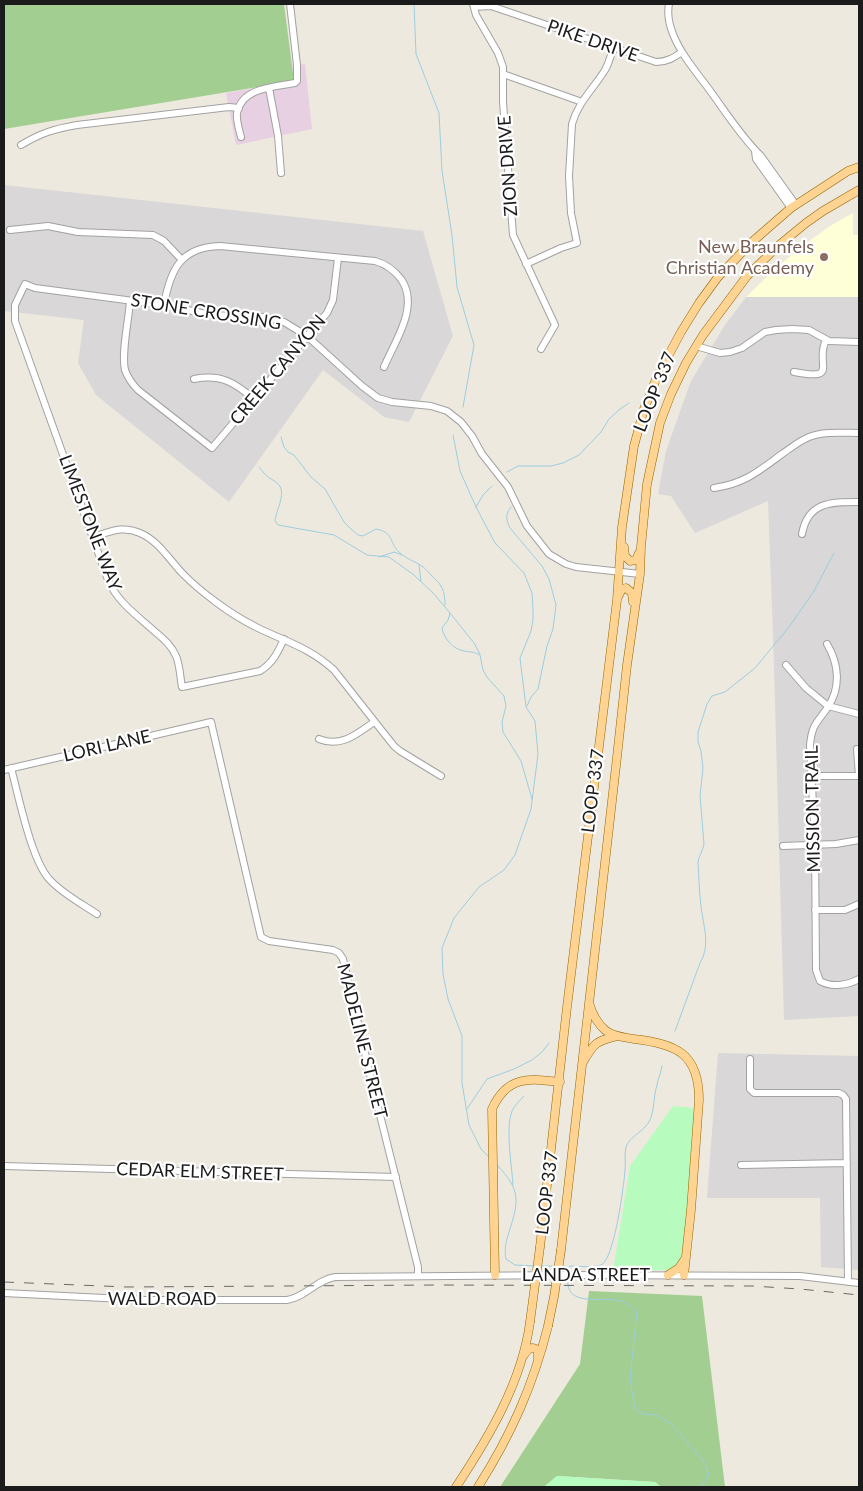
<!DOCTYPE html>
<style>
body{margin:0}
#map{position:relative;width:863px;height:1491px;overflow:hidden;background:#ede9df;font-family:Lato,sans-serif}
canvas{display:block}
.frame{position:absolute;inset:0;border:5px solid #1b1b1b;pointer-events:none}
</style>
<div id="map">
<canvas width="863" height="1491"></canvas>
<div class="frame"></div>
</div>
<script>
const c = document.querySelector('canvas').getContext('2d');
c.lineJoin = 'round';
function fillPath(path, color) { c.fillStyle = color; c.fill(path, 'evenodd'); }
function strokePath(path, color, width, dash) { c.strokeStyle = color; c.lineWidth = width; c.lineCap = dash ? 'butt' : 'round'; c.setLineDash(dash || []); c.stroke(path); }
function label(font, color, halo, rows, align = 'center') {
  c.font = font + ' Lato,sans-serif'; c.lineWidth = 4.5; c.setLineDash([]); c.textBaseline = 'middle'; c.strokeStyle = halo; c.fillStyle = color; for (const [text, x, y, turn = 0] of rows) {
    c.save(); c.translate(x, y); c.rotate((+turn || 0) * Math.PI / 180); c.textAlign = isNaN(turn) ? turn : align; if (halo) c.strokeText(text, 0, 0); c.fillText(text, 0, 0); c.restore();
  }
}
fillPath(new Path2D(`
 M4,185L423,231L453,336L409,422L384,417L323,370L229,502L96,395L78,363L84,320L4,311Z
 M746,297H859V1016L784,1020L773,634L768,501L695,533L671,496L658,494L666,451L691,381L725,325Z
 M718,1053L859,1056V1270L821,1267L820,1198H707Z`), '#d9d7d7');
fillPath(new Path2D(`
 M305,64L312,129L236,145L226,93L294,81L292,66Z`), '#e7d0e2');
fillPath(new Path2D(`
 M853,213V235H859V297H746L775,269L801,247L830,226Z`), '#feffd6');
fillPath(new Path2D(`
 M4,4H284L294,81L4,129Z
 M589,1291L702,1296L725,1487H661L655,1482L557,1476L544,1487H500L580,1364Z`), '#a2cf91');
fillPath(new Path2D(`
 M673,1106L695,1108L685,1251L681,1262L671,1270L613,1271L630,1166Z
 M557,1476L655,1482L661,1487H544Z`), '#b7fcbe');
strokePath(new Path2D(`
 M414,4L416,54L439,113L442,171L452,235L457,287L474,345L463,407
 M453,435L460,471L476,507L495,543L524,573L532,593L533,610V620L531,631L520,658L526,707L535,721L538,754L531,809L515,855L504,870L479,887L454,918L442,948L443,974L448,999L462,1036V1083L469,1125L481,1149L489,1157
 M281,437L284,447L288,452L294,455L311,477L325,489L344,522L351,529L358,535L363,536L376,529C394,532 389,543 399,552C406,559 415,561 423,567C426,569 428,572 431,575C442,585 445,590 445,605
 M259,467C262,470 264,474 267,476C270,479 274,480 277,483C288,492 276,509 275,521L278,525L334,535L367,555L389,557L414,575L434,594L450,613L448,620L442,628C444,639 453,649 464,651C470,652 475,652 480,655L483,670L487,677L504,696L506,706L502,722L503,732L521,761L532,799
 M507,472L518,466H551L563,463L579,455L601,432L609,419L620,409L629,403
 M476,507L483,495L492,486
 M511,507C505,514 506,520 510,528L542,566L549,579L556,605L553,629L547,646L538,689L531,697L527,706
 M379,557L394,552L402,555
 M419,565L421,581
 M450,613L474,643L480,654
 M675,1031L700,963C711,945 703,925 701,906C699,891 699,877 698,862C699,855 703,851 704,844L700,796L703,768L701,751L698,742V732L707,704L712,696L725,692L755,668L789,627L814,591L834,553
 M467,1109L487,1079L514,1069L532,1060L542,1052L549,1043
 M497,1165C521,1190 519,1201 509,1232C506,1241 504,1249 506,1259L515,1265L535,1266
 M513,1185C512,1166 505,1128 512,1111C515,1105 520,1100 524,1096
 M542,1266H555
 M562,1266H566L568,1268L570,1266C579,1266 593,1268 601,1265C614,1260 624,1186 625,1170C626,1163 624,1155 626,1147C629,1137 643,1132 649,1122C655,1110 653,1098 657,1085C658,1079 661,1073 662,1066
 M568,1279C565,1307 600,1297 616,1300C625,1301 631,1306 637,1312L630,1378L635,1409L644,1414L657,1415L671,1424L705,1463L709,1475L701,1487`), '#9ccdde', 1);
const minor = new Path2D(`
 M473,4L476,15L498,53L503,67V102L513,235L555,325L541,349
 M669,4C667,14 669,24 673,34C681,55 698,74 711,92C727,114 742,138 761,156L796,205
 M474,7L491,6L656,62C667,62 673,58 682,52
 M503,74L582,102
 M269,88L278,136L281,173
 M241,137C239,129 236,120 237,113C242,87 275,87 295,83L297,81V65L290,4
 M21,145C41,133 54,129 77,125L229,107L239,108
 M755,151L756,159L791,208
 M10,230L48,226L78,232L153,235L164,241L182,260
 M526,264L561,248L577,243L571,213L569,176L572,124C578,102 594,88 605,70C609,63 611,55 613,48
 M130,301C129,318 121,354 125,370C128,378 132,384 138,390L212,448L327,313L333,300L338,258
 M164,305C170,271 180,247 220,246L375,261C386,264 394,270 401,279C420,306 395,341 384,367
 M696,346L720,353L730,352L742,348L765,332L776,330L792,329L809,330L829,341L859,342
 M794,372C841,381 814,364 826,340
 M194,379C221,374 234,382 254,399
 M714,488C744,484 759,471 782,454C791,448 799,441 809,437C824,431 843,433 859,433
 M802,534C808,501 832,502 859,502
 M93,537C110,532 122,525 140,533C159,541 170,561 184,575C194,585 205,594 216,602C229,612 244,621 258,628C287,642 310,648 334,670L394,746L400,751L441,776
 M284,639C278,652 273,663 260,671L182,687C180,677 180,665 176,656C171,644 161,637 152,629C135,614 117,601 108,580L15,321V305L25,284L35,288L164,305L211,315L265,317L284,322L307,336L362,386L378,398L392,402L431,406L447,411L461,422L472,436L482,454L508,487L527,526L549,554L566,564L576,567L640,574
 M827,644C839,664 841,687 828,707C817,723 812,724 810,745L815,845L816,970L820,981C832,988 848,985 859,979
 M786,665L806,688L828,706L859,714
 M319,739C341,748 357,734 374,722
 M11,768C19,797 31,860 50,880C63,894 82,904 97,914
 M4,770L211,722L261,937L269,941L333,950L339,953L343,959L373,1087L418,1267V1276
 M812,776H859L857,749
 M783,846L836,844L859,840
 M815,910H845L859,904
 M750,1059V1089L754,1093H839L843,1095L846,1099L848,1282
 M741,1165L847,1163
 M4,1166L396,1177
 M4,1293L144,1300H287C306,1297 316,1280 335,1277L569,1275L800,1276L859,1283`);
const major = new Path2D(`
 M624,547L625,556L630,561L636,560L639,553
 M618,597L622,589L626,588L632,593L633,602
 M589,1003C592,1013 597,1023 605,1030C613,1037 624,1037 634,1039C676,1044 699,1053 699,1100L691,1210L684,1275
 M583,1062C594,1043 596,1041 617,1036
 M540,1247L567,1007L617,600L622,527L634,446L644,409L657,377L681,332L699,303L718,277L752,242L791,208L848,171L859,167
 M561,1250L617,757L627,665L640,574L641,547L647,484L660,423L671,394L686,363L703,335L747,276L778,246L806,223L823,211L859,190
 M495,1275L492,1109C507,1076 528,1078 560,1082
 M668,1275L679,1268L685,1259
 M524,1355C528,1349 532,1345 538,1351V1359
 M456,1487C489,1437 522,1382 530,1322
 M478,1487C511,1435 533,1386 548,1326`);
strokePath(minor, '#a2a2a2', 8);
strokePath(major, '#916500', 9);
strokePath(minor, '#fff', 6);
strokePath(major, '#ffd392', 8);
strokePath(new Path2D(`
 M4,1282L127,1287L437,1285L752,1286L800,1289L859,1295`), '#696969', 1, [10, 10]);
const majorBridge = new Path2D(`
 M530,1322L540,1247
 M548,1326L554,1297L561,1250`);
strokePath(majorBridge, '#916500', 9, []);
strokePath(majorBridge, '#ffd392', 8);
for (const [x, y, r, color] of [
 [824,257,5,"#8d6e63"]
]) { const dot = new Path2D(); dot.arc(x, y, r, 0, 2 * Math.PI); c.fillStyle = color; c.fill(dot); strokePath(dot, '#fff', 2); }
label('18px', '#1b1b1b', '#fff', [
 ["PIKE DRIVE",593,41,19],
 ["ZION DRIVE",508,166,-94],
 ["STONE CROSSING",206,312,9],
 ["CREEK CANYON",278,370,-50],
 ["LOOP 337",655,392,-68],
 ["LIMESTONE WAY",90,523,69],
 ["LORI LANE",107,746,-13],
 ["LOOP 337",593,791,-83],
 ["MISSION TRAIL",813,809,-91],
 ["MADELINE STREET",362,1041,76],
 ["CEDAR ELM STREET",200,1172,2],
 ["LOOP 337",547,1193,-83],
 ["LANDA STREET",586,1275],
 ["WALD ROAD",162,1299]
]);
label('18px', '#785e54', '#fff', [
 ["New Braunfels",814,247],
 ["Christian Academy",814,268]
], 'right');
</script>
